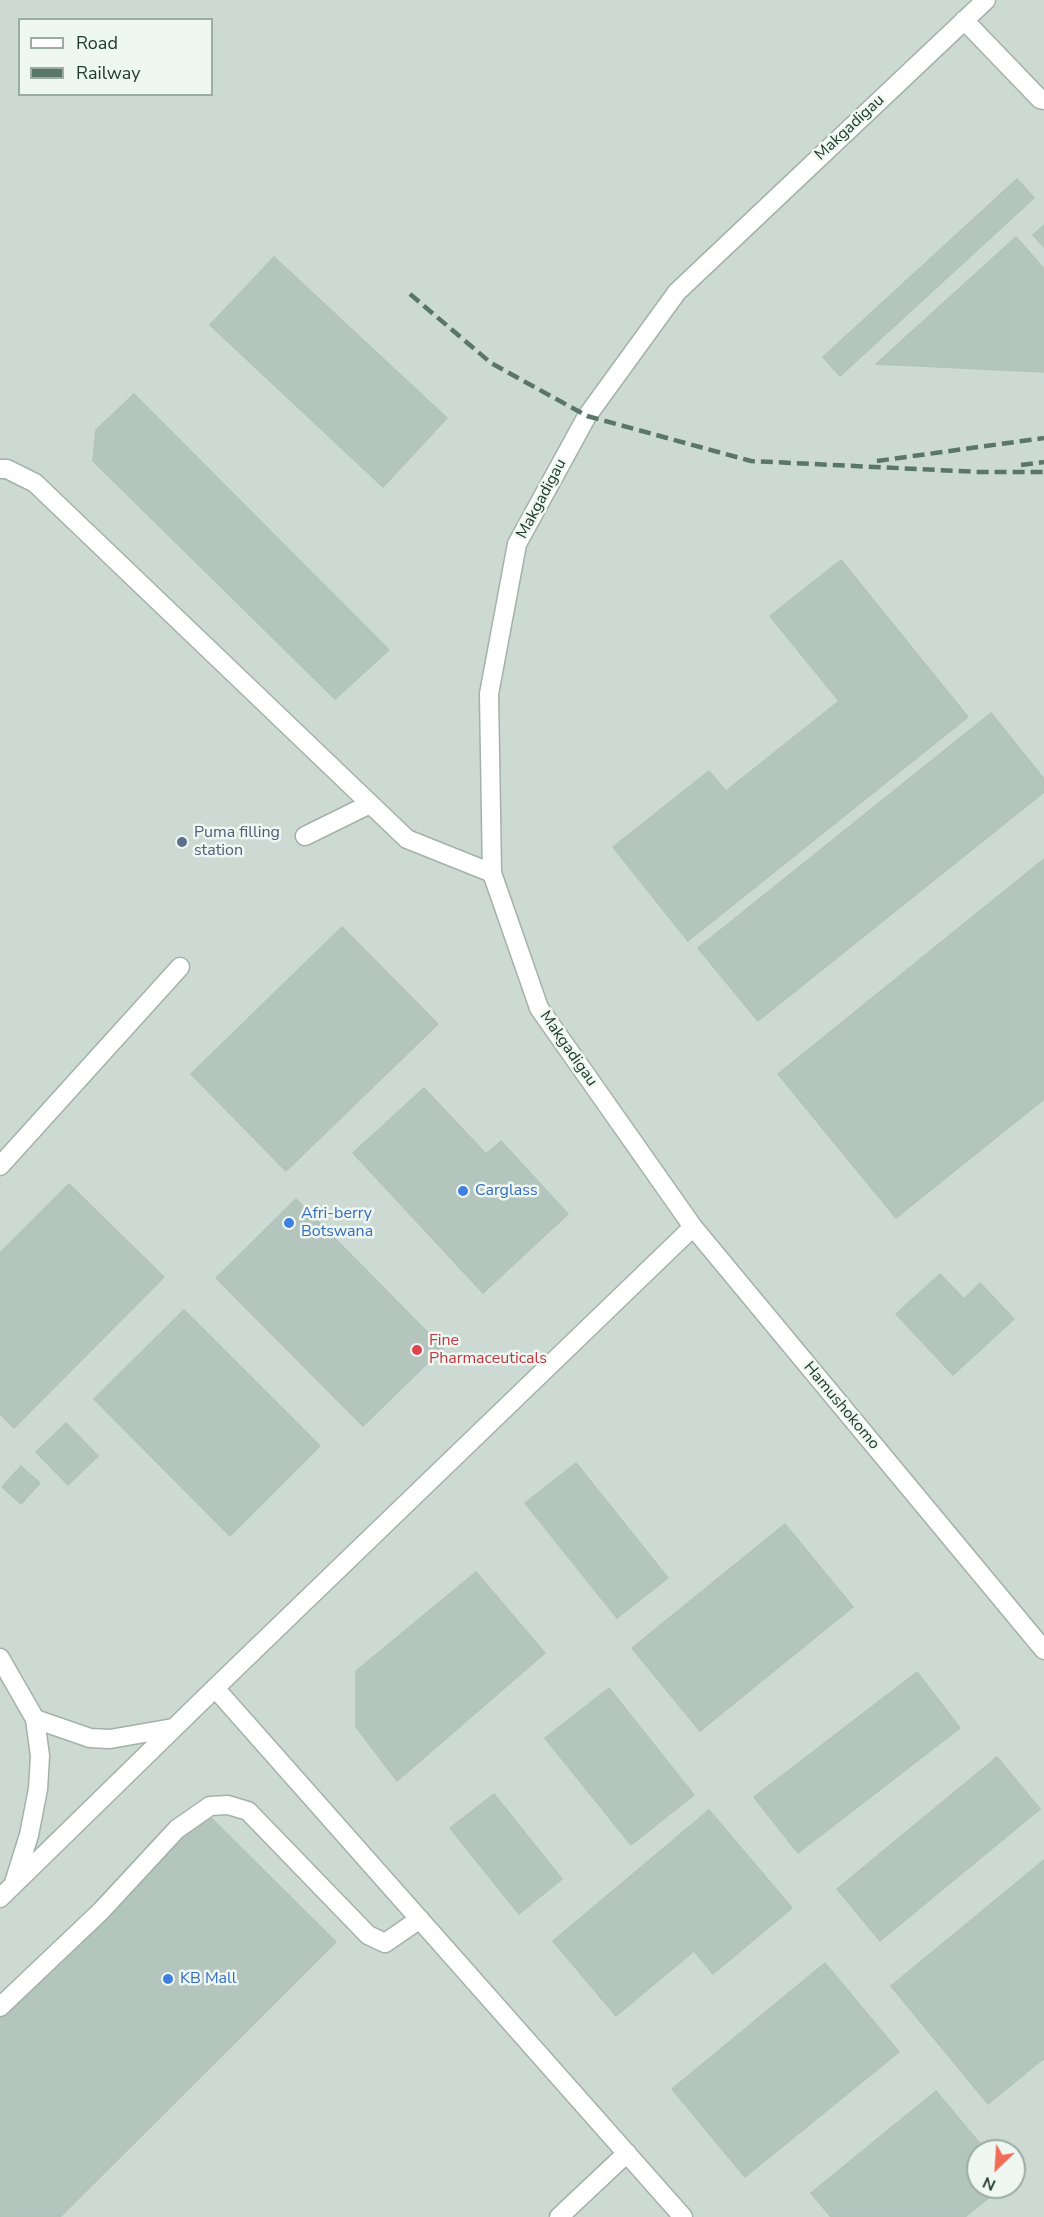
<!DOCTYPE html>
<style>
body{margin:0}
#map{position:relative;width:1044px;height:2217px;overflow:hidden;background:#dfeae4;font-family:"Nunito Sans",sans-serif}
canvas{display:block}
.legend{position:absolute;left:18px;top:18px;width:195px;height:78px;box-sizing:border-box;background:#eff7f2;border:2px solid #9caba4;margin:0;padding:8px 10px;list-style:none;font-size:18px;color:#203a30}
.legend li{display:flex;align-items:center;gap:12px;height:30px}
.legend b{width:30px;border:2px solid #9caba4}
.north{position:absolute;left:966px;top:2139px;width:60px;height:60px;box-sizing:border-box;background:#eff7f2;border:2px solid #9caba4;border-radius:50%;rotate:205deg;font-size:16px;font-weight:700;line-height:24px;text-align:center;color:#203a30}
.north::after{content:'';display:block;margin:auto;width:21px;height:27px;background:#f16c57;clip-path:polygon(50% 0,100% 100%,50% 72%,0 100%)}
</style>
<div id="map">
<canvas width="1044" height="2217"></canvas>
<ul class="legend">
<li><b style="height:8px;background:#fff"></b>Road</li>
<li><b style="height:8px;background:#5a766b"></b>Railway</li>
</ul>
<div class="north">N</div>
</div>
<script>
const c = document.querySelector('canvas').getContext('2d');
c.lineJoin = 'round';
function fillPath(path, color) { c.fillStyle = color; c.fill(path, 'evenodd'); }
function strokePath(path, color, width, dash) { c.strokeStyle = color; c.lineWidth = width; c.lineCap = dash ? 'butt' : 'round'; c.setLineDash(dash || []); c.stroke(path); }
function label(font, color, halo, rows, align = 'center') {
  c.font = font + ' "Nunito Sans",sans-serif'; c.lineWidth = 5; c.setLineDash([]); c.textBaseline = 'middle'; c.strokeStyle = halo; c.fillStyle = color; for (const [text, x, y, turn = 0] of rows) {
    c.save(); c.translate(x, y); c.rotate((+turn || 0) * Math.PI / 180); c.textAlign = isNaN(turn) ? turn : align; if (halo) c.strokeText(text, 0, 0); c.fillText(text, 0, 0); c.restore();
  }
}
fillPath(new Path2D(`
 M0,0H1044V2217H0ZM20,20H212V94H20ZM978,2151H1014V2187H978Z`), '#cddad3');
const building = new Path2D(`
 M1017,179L1034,198L840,376L823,357Z
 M1044,225V247L1033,235Z
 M1016,237L1044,269V372L876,364Z
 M274,257L447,418L383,487L210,325Z
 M134,394L389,650L335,699L93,461L96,430Z
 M841,560L968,717L688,941L613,847L709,771L726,791L839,701L770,616Z
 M991,713L1044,779V792L758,1021L698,948Z
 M1044,859V1099L896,1218L778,1074Z
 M342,927L438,1024L286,1171L191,1074Z
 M424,1088L486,1154L501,1141L568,1214L483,1293L353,1153Z
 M69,1184L164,1277L14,1428L0,1414V1253Z
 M296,1199L443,1348L363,1426L216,1278Z
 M940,1274L964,1299L980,1283L1014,1319L953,1375L896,1314Z
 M184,1310L320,1446L230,1536L94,1399Z
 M66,1423L98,1456L68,1485L36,1452Z
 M576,1463L668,1578L617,1618L525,1503Z
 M21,1466L40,1483L21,1504L2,1487Z
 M785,1524L853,1607L700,1731L632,1648Z
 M476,1572L545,1653L397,1781L356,1727V1671Z
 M917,1672L960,1728L798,1853L754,1797Z
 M609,1688L694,1795L631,1845L545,1738Z
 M997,1757L1040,1809L880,1941L837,1889Z
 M494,1794L562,1879L519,1914L450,1828Z
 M709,1810L792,1908L713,1974L694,1951L616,2016L553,1941Z
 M205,1812L336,1942L60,2217H0V2017Z
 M1044,1860V2060L1043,2059L988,2104L891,1986Z
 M825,1963L899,2052L745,2177L672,2089Z
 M936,2091L986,2151H978V2187H1002L965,2217H831L811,2193Z`);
fillPath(building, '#b4c5bd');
strokePath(building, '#b2c4ba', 1.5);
const minor = new Path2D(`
 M986,0L677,292L587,416L517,544L489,694L492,873L539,1008L693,1227L1044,1650
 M964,20L1040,99L1044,100
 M0,469H7L35,483L407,839L492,873
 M305,836L370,804
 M0,1166L180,967
 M0,1658L35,1719L40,1756L38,1789L29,1835L14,1883
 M215,1688L683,2217
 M35,1719L90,1738L110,1739L173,1728
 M0,1898L215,1688L693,1227
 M0,2007L101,1911L177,1829L210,1806L228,1805L248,1811L368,1935L385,1943L420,1919
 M559,2217L627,2153`);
strokePath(minor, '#a2b2aa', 21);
strokePath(minor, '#fff', 18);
strokePath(new Path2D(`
 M410,294L491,363L587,416L751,461L979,472H1044
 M877,461L1044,438
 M1021,465L1044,462`), '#5a766b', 4.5, [12, 6]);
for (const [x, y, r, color] of [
 [182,842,6,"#5c6f8a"],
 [463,1191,6,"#3f7fe0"],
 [289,1223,6,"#3f7fe0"],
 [417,1350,6,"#e0444e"],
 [168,1979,6,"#3f7fe0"]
]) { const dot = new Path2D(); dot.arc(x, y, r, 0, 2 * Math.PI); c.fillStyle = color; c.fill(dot); strokePath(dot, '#eff7f2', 2); }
label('16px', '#203a30', '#eff7f2', [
 ["Makgadigau",850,128,-43],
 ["Makgadigau",542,499,-62],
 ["Makgadigau",568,1049,55],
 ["Hamushokomo",841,1406,50]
]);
label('16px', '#4e5e75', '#eff7f2', [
 ["Puma filling",194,833],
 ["station",194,851]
], 'left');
label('16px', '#366cbe', '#eff7f2', [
 ["Carglass",475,1191],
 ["Afri-berry",301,1214],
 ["Botswana",301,1232],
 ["KB Mall",180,1979]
], 'left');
label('16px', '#be3a42', '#eff7f2', [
 ["Fine",429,1341],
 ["Pharmaceuticals",429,1359]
], 'left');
</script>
